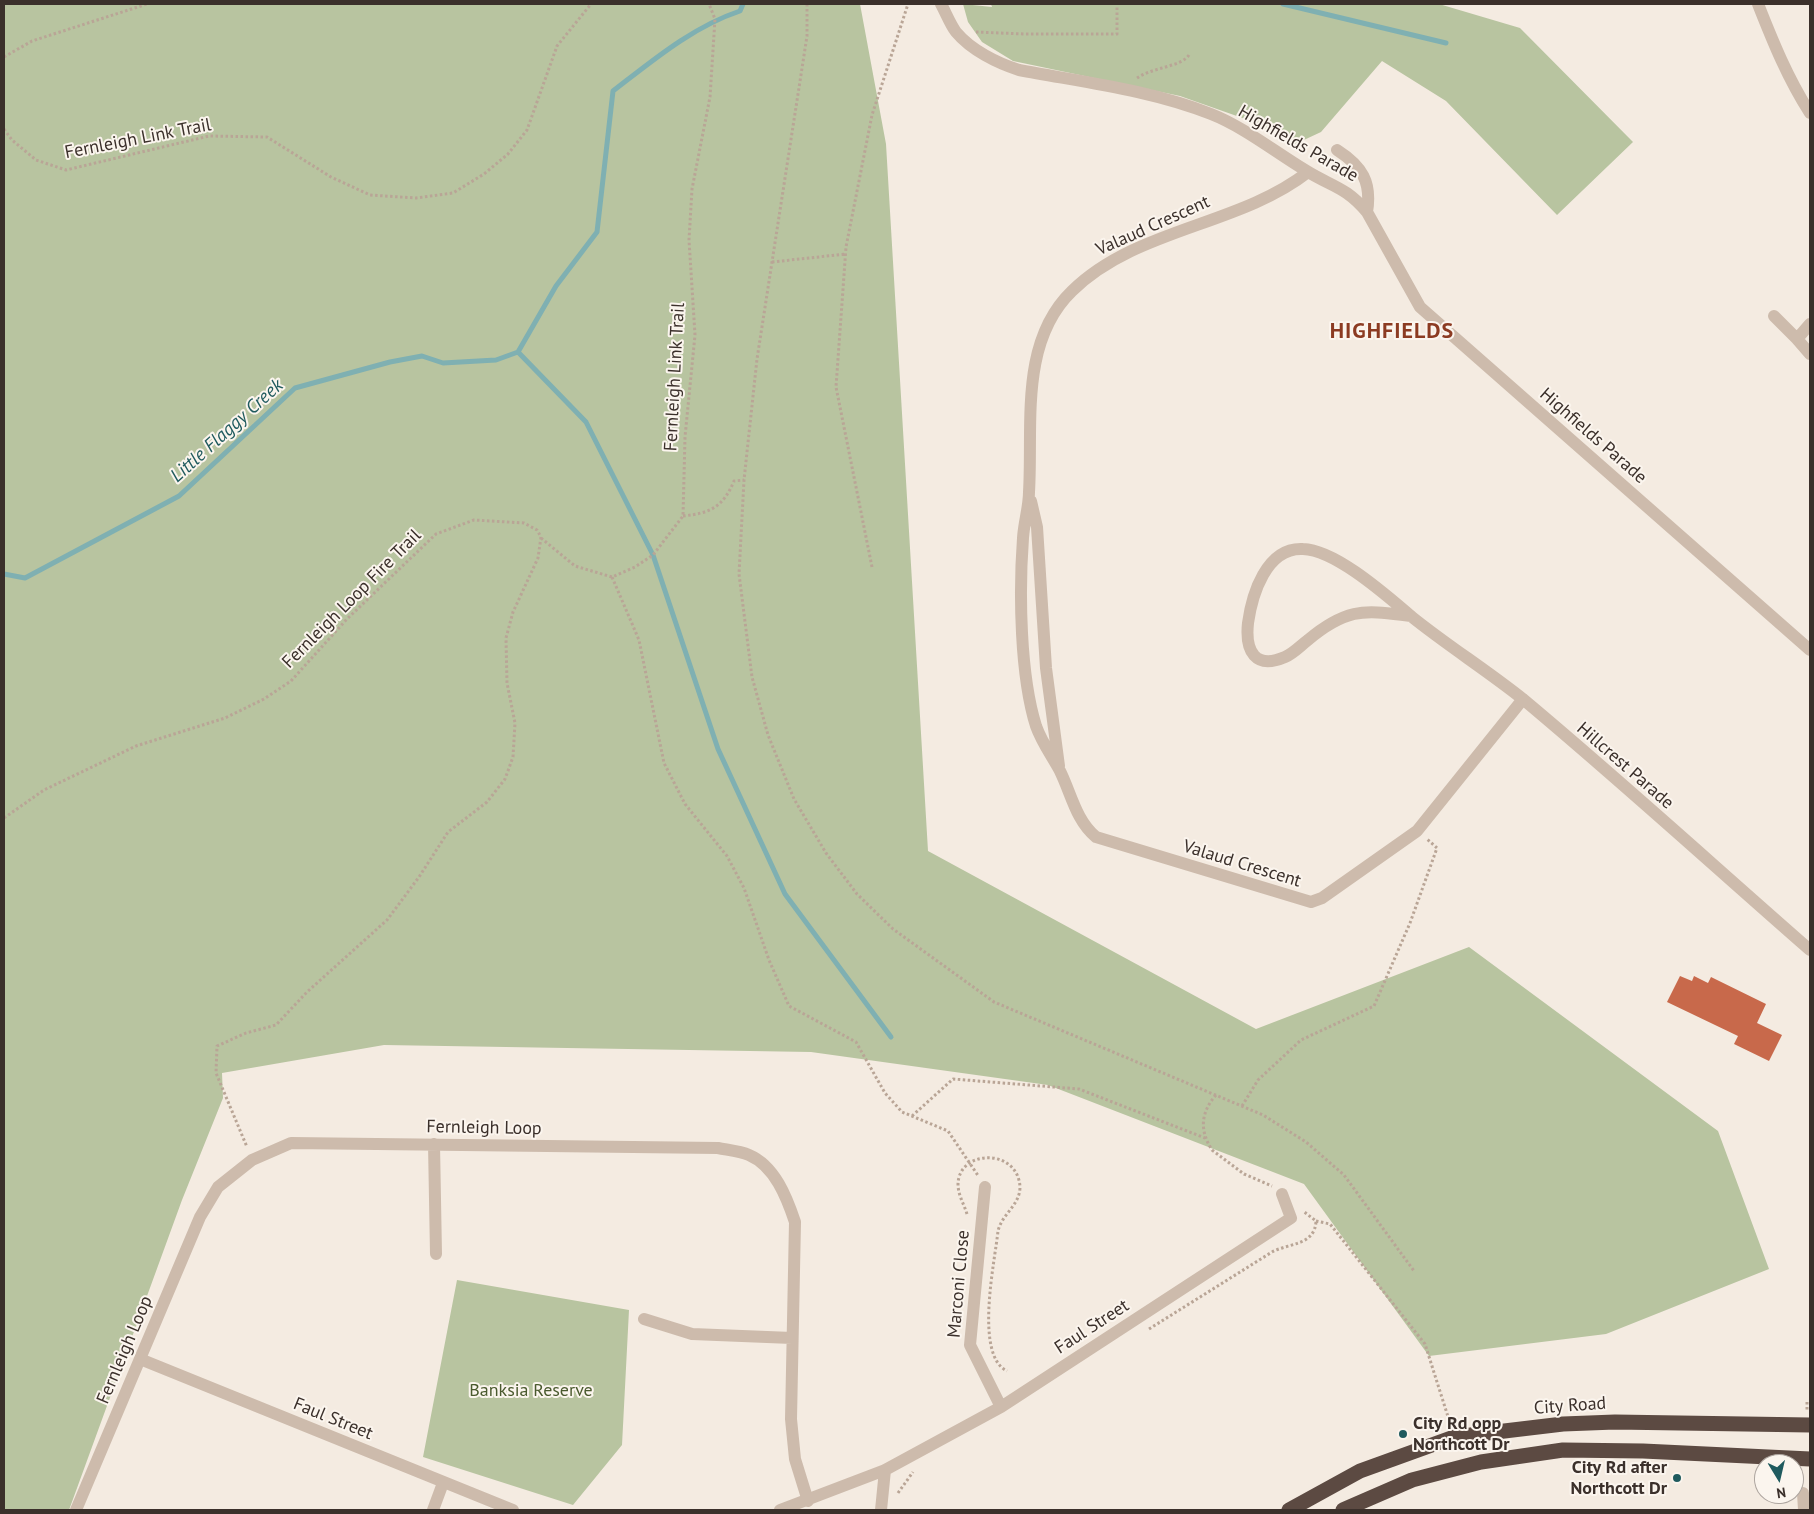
<!DOCTYPE html>
<style>
body{margin:0}
#map{position:relative;width:1814px;height:1514px;overflow:hidden;background:#f4ebe1;font-family:"PT Sans",sans-serif}
canvas{display:block}
.frame{position:absolute;inset:0;border:5px solid #3b302b;pointer-events:none}
.north{position:absolute;left:1754px;top:1454px;width:50px;height:50px;box-sizing:border-box;background:#fbf5ee;border:1px solid #aea6a0;border-radius:50%;rotate:171deg;font-size:14px;font-weight:700;line-height:20px;text-align:center;color:#3b302b}
.north::after{content:'';display:block;margin:auto;width:18px;height:22px;background:#1f5a5e;clip-path:polygon(50% 0,100% 100%,50% 72%,0 100%)}
</style>
<div id="map">
<canvas width="1814" height="1514"></canvas>
<div class="frame"></div>
<div class="north">N</div>
</div>
<script>
const c = document.querySelector('canvas').getContext('2d');
c.lineJoin = 'round';
function fillPath(path, color) { c.fillStyle = color; c.fill(path, 'evenodd'); }
function strokePath(path, color, width, dash) { c.strokeStyle = color; c.lineWidth = width; c.lineCap = dash ? 'butt' : 'round'; c.setLineDash(dash || []); c.stroke(path); }
function label(font, color, halo, rows, align = 'center') {
  c.font = font + ' "PT Sans",sans-serif'; c.lineWidth = 4; c.setLineDash([]); c.textBaseline = 'middle'; c.strokeStyle = halo; c.fillStyle = color; for (const [text, x, y, turn = 0] of rows) {
    c.save(); c.translate(x, y); c.rotate((+turn || 0) * Math.PI / 180); c.textAlign = isNaN(turn) ? turn : align; if (halo) c.strokeText(text, 0, 0); c.fillText(text, 0, 0); c.restore();
  }
}
fillPath(new Path2D(`
 M4,4H860L886,144L928,851L1256,1029L1469,947L1718,1131L1769,1269L1606,1334L1429,1356L1304,1184L1048,1085L811,1052L384,1045L222,1073L223,1098L182,1200L69,1510H4Z
 M963,4L992,7L991,4H1439L1520,28L1633,142L1557,215L1446,101L1382,61L1321,132L1291,146L1251,121L1180,96L1013,61L982,42L968,22Z
 M457,1280L629,1310L622,1445L573,1505L423,1457Z`), '#b8c4a0');
strokePath(new Path2D(`
 M1283,4L1446,43
 M518,352L586,422L653,555L718,749L785,894L891,1037
 M4,574L25,578L179,496L295,388L390,362L422,356L443,363L496,360L518,352L556,286L597,232L613,91C652,61 692,27 740,11L743,4`), '#7fb0b2', 5);
fillPath(new Path2D(`
 M1680,976L1692,981L1694,976L1708,983L1711,977L1766,1004L1757,1023L1782,1035L1769,1061L1734,1044L1738,1036L1667,1002Z`), '#c8694b');
strokePath(new Path2D(`
 M807,4V36L757,359L744,480L739,574L752,677L768,735L794,799L826,853L857,894L893,929L994,1002L1263,1115L1306,1142L1344,1175L1414,1271
 M976,32L1024,34H1117V4
 M4,57L32,41L147,4
 M1137,78C1153,67 1181,67 1189,55
 M4,129L12,140L36,160L66,170L209,136L267,137L331,177L370,195L416,198L453,193L484,174L508,154L527,130L557,46L591,4
 M772,262L846,254
 M683,516C711,513 723,507 734,481L744,480
 M541,538L575,566L612,577L635,567L653,555L683,516L685,437L695,335L689,240L692,189L710,97L715,19L709,4
 M872,567L836,387L846,247L872,115L908,4
 M612,577L639,640L664,763L685,804L727,856L744,888L769,960L789,1006L856,1042L885,1093L902,1112L948,1131L979,1177
 M4,818L44,790L136,746L225,718L264,699L291,681L347,619L436,534L474,520L524,523L537,530L541,537L538,558L513,612L506,638L507,683L515,723L513,757L505,779L487,802L448,832L419,877L387,920L307,992L276,1025L246,1033L217,1046L216,1073L247,1147
 M1216,1095C1201,1112 1199,1130 1212,1150L1244,1174L1272,1186
 M1242,1106L1258,1080L1301,1040L1374,1006L1410,923L1437,848L1427,839
 M912,1116L953,1079L1079,1089L1205,1138
 M967,1214C964,1204 958,1195 958,1184C959,1149 1018,1148 1020,1187C1020,1205 1002,1214 998,1231C995,1261 974,1355 1007,1371
 M1316,1221L1330,1224L1425,1344L1450,1423
 M1149,1329L1272,1252C1288,1243 1315,1246 1316,1221L1303,1211
 M1807,1402V1411
 M898,1493L913,1472`), '#b9a596', 3, [2.5, 2.5]);
strokePath(new Path2D(`
 M941,4C946,13 950,24 956,32C971,50 997,63 1019,70C1082,82 1151,90 1211,114C1244,127 1275,152 1305,170C1332,187 1345,186 1367,212L1420,307L1810,650
 M1758,4C1773,42 1788,79 1810,113
 M1337,150C1362,166 1372,182 1367,212
 M1308,172C1239,226 1136,228 1072,291C1019,342 1033,425 1029,492C1029,507 1024,522 1023,538C1019,592 1020,675 1036,726C1042,743 1052,756 1060,771C1071,793 1076,821 1096,837L1311,902L1322,898L1417,831L1523,699
 M1774,316L1797,339L1810,324
 M1797,339L1810,354
 M1031,501L1037,527L1046,668L1059,766
 M1411,616C1393,614 1372,610 1354,614C1337,618 1321,629 1308,640C1300,646 1294,653 1285,657C1255,670 1245,651 1248,623C1252,595 1266,547 1303,549C1336,550 1387,596 1412,617C1448,646 1488,671 1524,700C1621,781 1715,867 1810,950
 M434,1144L436,1254
 M985,1187L970,1345L1001,1407
 M644,1319L692,1334L792,1338
 M140,1359L513,1510
 M1803,1493L1804,1510
 M76,1510L200,1217L218,1187L252,1160L291,1143L718,1148C728,1150 740,1151 749,1155C775,1166 787,1198 795,1222L791,1419L795,1459L808,1501
 M433,1510L443,1483
 M780,1510L885,1470L1001,1407L1291,1218L1282,1194
 M881,1510L885,1470`), '#cdbbac', 12);
strokePath(new Path2D(`
 M1289,1510L1360,1471L1454,1437L1563,1424L1615,1422L1810,1425
 M1343,1510L1412,1480L1481,1462L1563,1450L1643,1451L1810,1459`), '#5c4a42', 15);
for (const [x, y, r, color] of [
 [1403,1434,5,"#1f5a5e"],
 [1677,1478,5,"#1f5a5e"]
]) { const dot = new Path2D(); dot.arc(x, y, r, 0, 2 * Math.PI); c.fillStyle = color; c.fill(dot); strokePath(dot, '#fbf5ee', 2); }
label('18px', '#3b302b', '#fbf5ee', [
 ["Fernleigh Link Trail",138,139,-11],
 ["Highfields Parade",1298,144,30],
 ["Valaud Crescent",1153,226,-24],
 ["Fernleigh Link Trail",675,377,-87],
 ["Highfields Parade",1593,436,41],
 ["Fernleigh Loop Fire Trail",352,599,-45],
 ["Hillcrest Parade",1625,766,41],
 ["Valaud Crescent",1242,864,17],
 ["Fernleigh Loop",484,1128,1],
 ["Marconi Close",959,1284,-85],
 ["Faul Street",1092,1327,-33],
 ["Fernleigh Loop",125,1350,-67],
 ["City Road",1570,1406,-4],
 ["Faul Street",333,1419,22]
]);
label('18px', '#4a5a2e', '#fbf5ee', [
 ["Banksia Reserve",531,1391]
]);
label('bold 18px', '#3b302b', '#fbf5ee', [
 ["City Rd opp",1413,1424],
 ["Northcott Dr",1413,1445],
 ["City Rd after",1667,1468,"right"],
 ["Northcott Dr",1667,1489,"right"]
], 'left');
label('italic 19px', '#1f5a5e', '#fbf5ee', [
 ["Little Flaggy Creek",227,431,-42]
]);
c.letterSpacing = '1px';
label('bold 22px', '#8c3b22', '#fbf5ee', [
 ["HIGHFIELDS",1392,332]
]);
c.letterSpacing = '0px';
</script>
